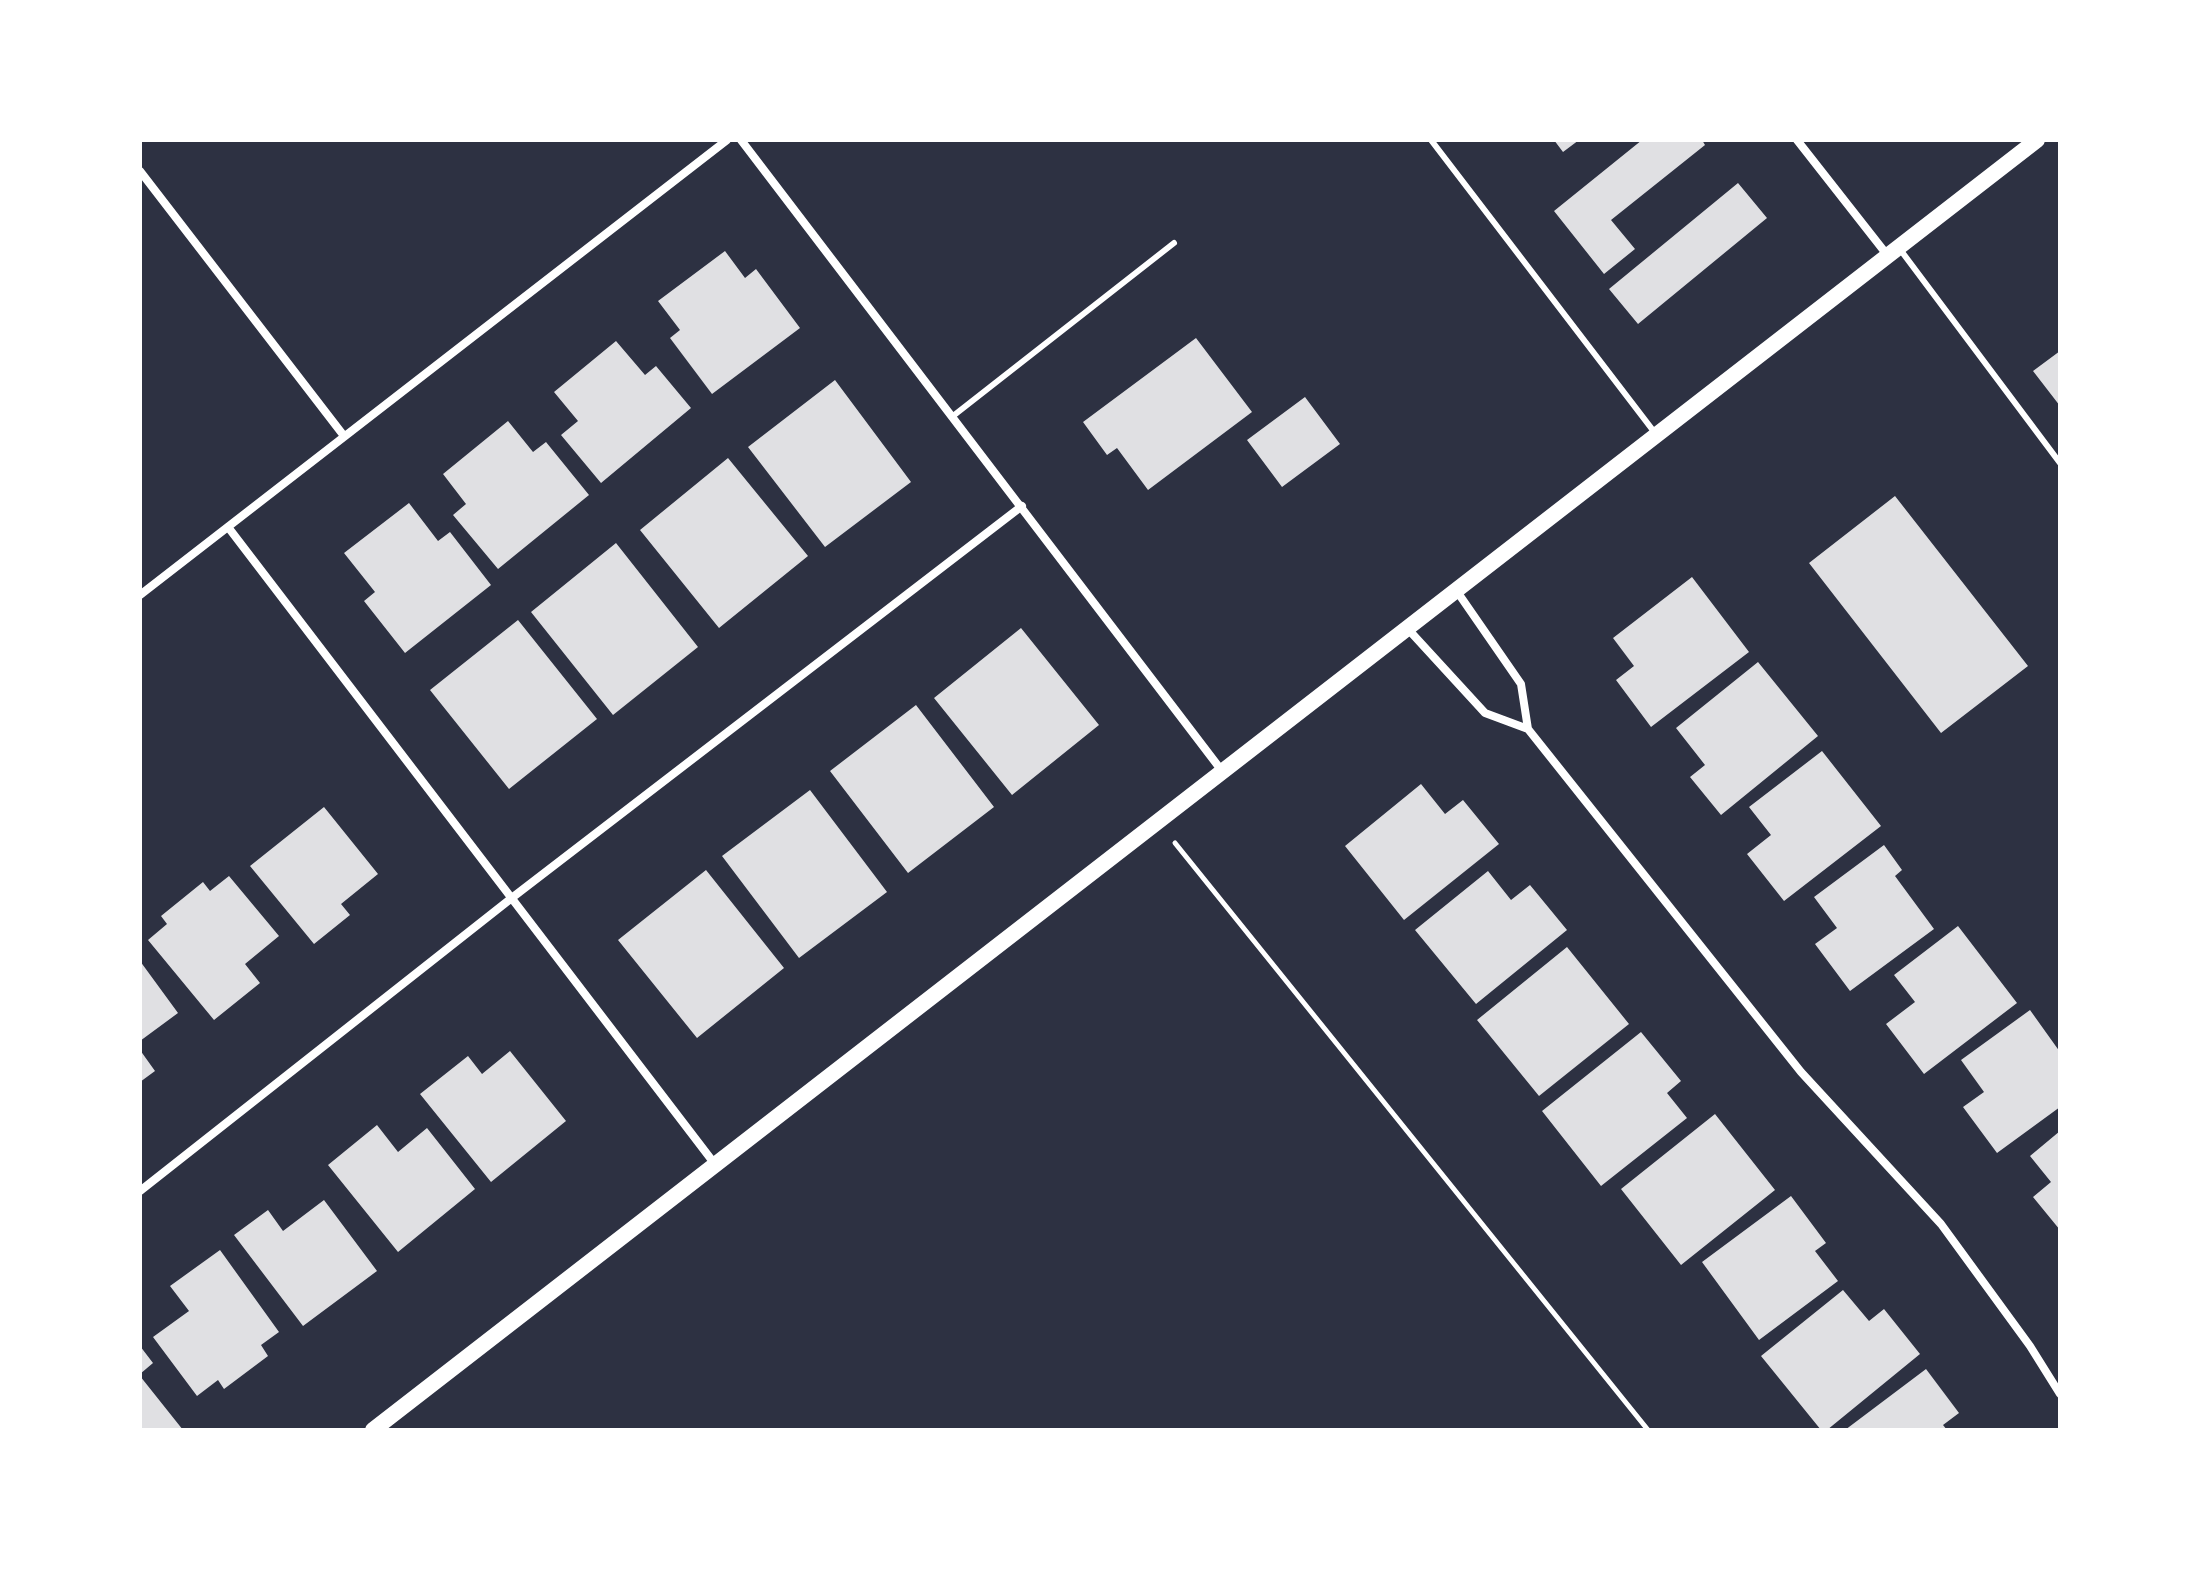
<!DOCTYPE html>
<style>
body{margin:0}
#map{position:relative;width:2200px;height:1570px;overflow:hidden;background:#2d3142;font-family:Helvetica,sans-serif}
canvas{display:block}
.frame{position:absolute;inset:0;border:142px solid #fff;pointer-events:none}
</style>
<div id="map">
<canvas width="2200" height="1570"></canvas>
<div class="frame"></div>
</div>
<script>
const c = document.querySelector('canvas').getContext('2d');
c.lineJoin = 'round';
function fillPath(path, color) { c.fillStyle = color; c.fill(path, 'evenodd'); }
function strokePath(path, color, width, dash) { c.strokeStyle = color; c.lineWidth = width; c.lineCap = dash ? 'butt' : 'round'; c.setLineDash(dash || []); c.stroke(path); }
fillPath(new Path2D(`
 M1554,140H1579L1563,152Z
 M1642,140H1702L1705,145L1611,220L1635,249L1604,274L1554,211Z
 M1738,183L1767,218L1638,324L1609,289Z
 M725,251L745,278L756,269L800,328L712,394L670,338L680,330L658,301Z
 M1196,338L1252,412L1148,490L1117,448L1107,455L1083,422Z
 M616,341L645,375L656,366L691,408L601,483L561,435L578,421L554,392Z
 M2060,351V406L2033,371Z
 M835,380L911,482L825,547L748,447Z
 M1305,397L1340,444L1282,487L1247,440Z
 M508,421L533,452L546,442L589,495L498,569L453,515L466,504L443,474Z
 M728,458L808,556L719,628L640,530Z
 M1895,496L2028,666L1941,733L1809,563Z
 M409,503L438,541L450,532L491,585L405,653L364,601L375,592L344,553Z
 M616,543L698,647L613,715L531,612Z
 M1692,577L1749,652L1651,727L1616,680L1634,666L1613,638Z
 M518,620L597,719L509,789L430,690Z
 M1021,628L1099,725L1012,795L934,698Z
 M1758,662L1818,736L1721,815L1690,777L1705,765L1676,728Z
 M916,705L994,807L908,873L830,771Z
 M1822,751L1881,826L1784,901L1747,854L1771,835L1749,807Z
 M1421,784L1445,814L1463,800L1499,844L1404,920L1345,846Z
 M810,790L887,892L799,958L722,856Z
 M324,807L378,874L341,904L350,915L314,944L250,866Z
 M1884,845L1902,870L1895,876L1934,929L1850,991L1815,944L1837,928L1814,897Z
 M706,870L784,968L697,1038L618,940Z
 M1488,871L1511,900L1530,885L1567,930L1476,1004L1415,930Z
 M229,876L279,936L245,964L260,983L214,1020L148,940L167,924L161,916L203,882L210,891Z
 M1958,926L2017,1003L1924,1074L1886,1024L1915,1002L1894,975Z
 M1567,947L1629,1024L1539,1096L1477,1020Z
 M140,961L178,1013L140,1041Z
 M2030,1010L2060,1052V1107L1997,1153L1963,1107L1984,1092L1961,1060Z
 M1641,1032L1681,1081L1667,1093L1687,1118L1601,1186L1542,1111Z
 M140,1050L155,1071L140,1082Z
 M510,1051L566,1121L491,1182L420,1094L468,1056L482,1074Z
 M1715,1114L1775,1190L1681,1265L1621,1189Z
 M377,1125L398,1152L427,1128L475,1189L398,1252L328,1165Z
 M2060,1131V1230L2033,1197L2051,1182L2030,1156Z
 M1791,1196L1826,1243L1815,1251L1838,1281L1759,1340L1702,1262Z
 M324,1200L377,1271L303,1326L234,1235L268,1210L283,1231Z
 M220,1250L279,1332L261,1345L268,1356L224,1389L218,1380L197,1396L153,1337L189,1311L170,1286Z
 M1843,1290L1869,1321L1884,1309L1920,1354L1827,1430H1821L1761,1356Z
 M140,1346L153,1363L140,1374Z
 M1926,1369L1959,1413L1943,1425L1947,1430H1845Z
 M140,1376L183,1430H140Z`), '#e0e0e3');
strokePath(new Path2D(`
 M1175,843L1648,1430`), '#fff', 5);
strokePath(new Path2D(`
 M1431,140L1655,433
 M1899,248L2060,463
 M953,416L1174,243`), '#fff', 6);
strokePath(new Path2D(`
 M741,140L1222,771
 M1797,140L1888,256
 M140,171L344,436
 M228,527L714,1163
 M1456,590L1521,684L1528,729L1801,1072L1941,1224L2030,1346L2060,1394
 M140,595L727,140
 M1407,628L1485,713L1528,729
 M140,1191L513,897L1022,506`), '#fff', 8);
strokePath(new Path2D(`
 M373,1430L2037,140`), '#fff', 16);
</script>
